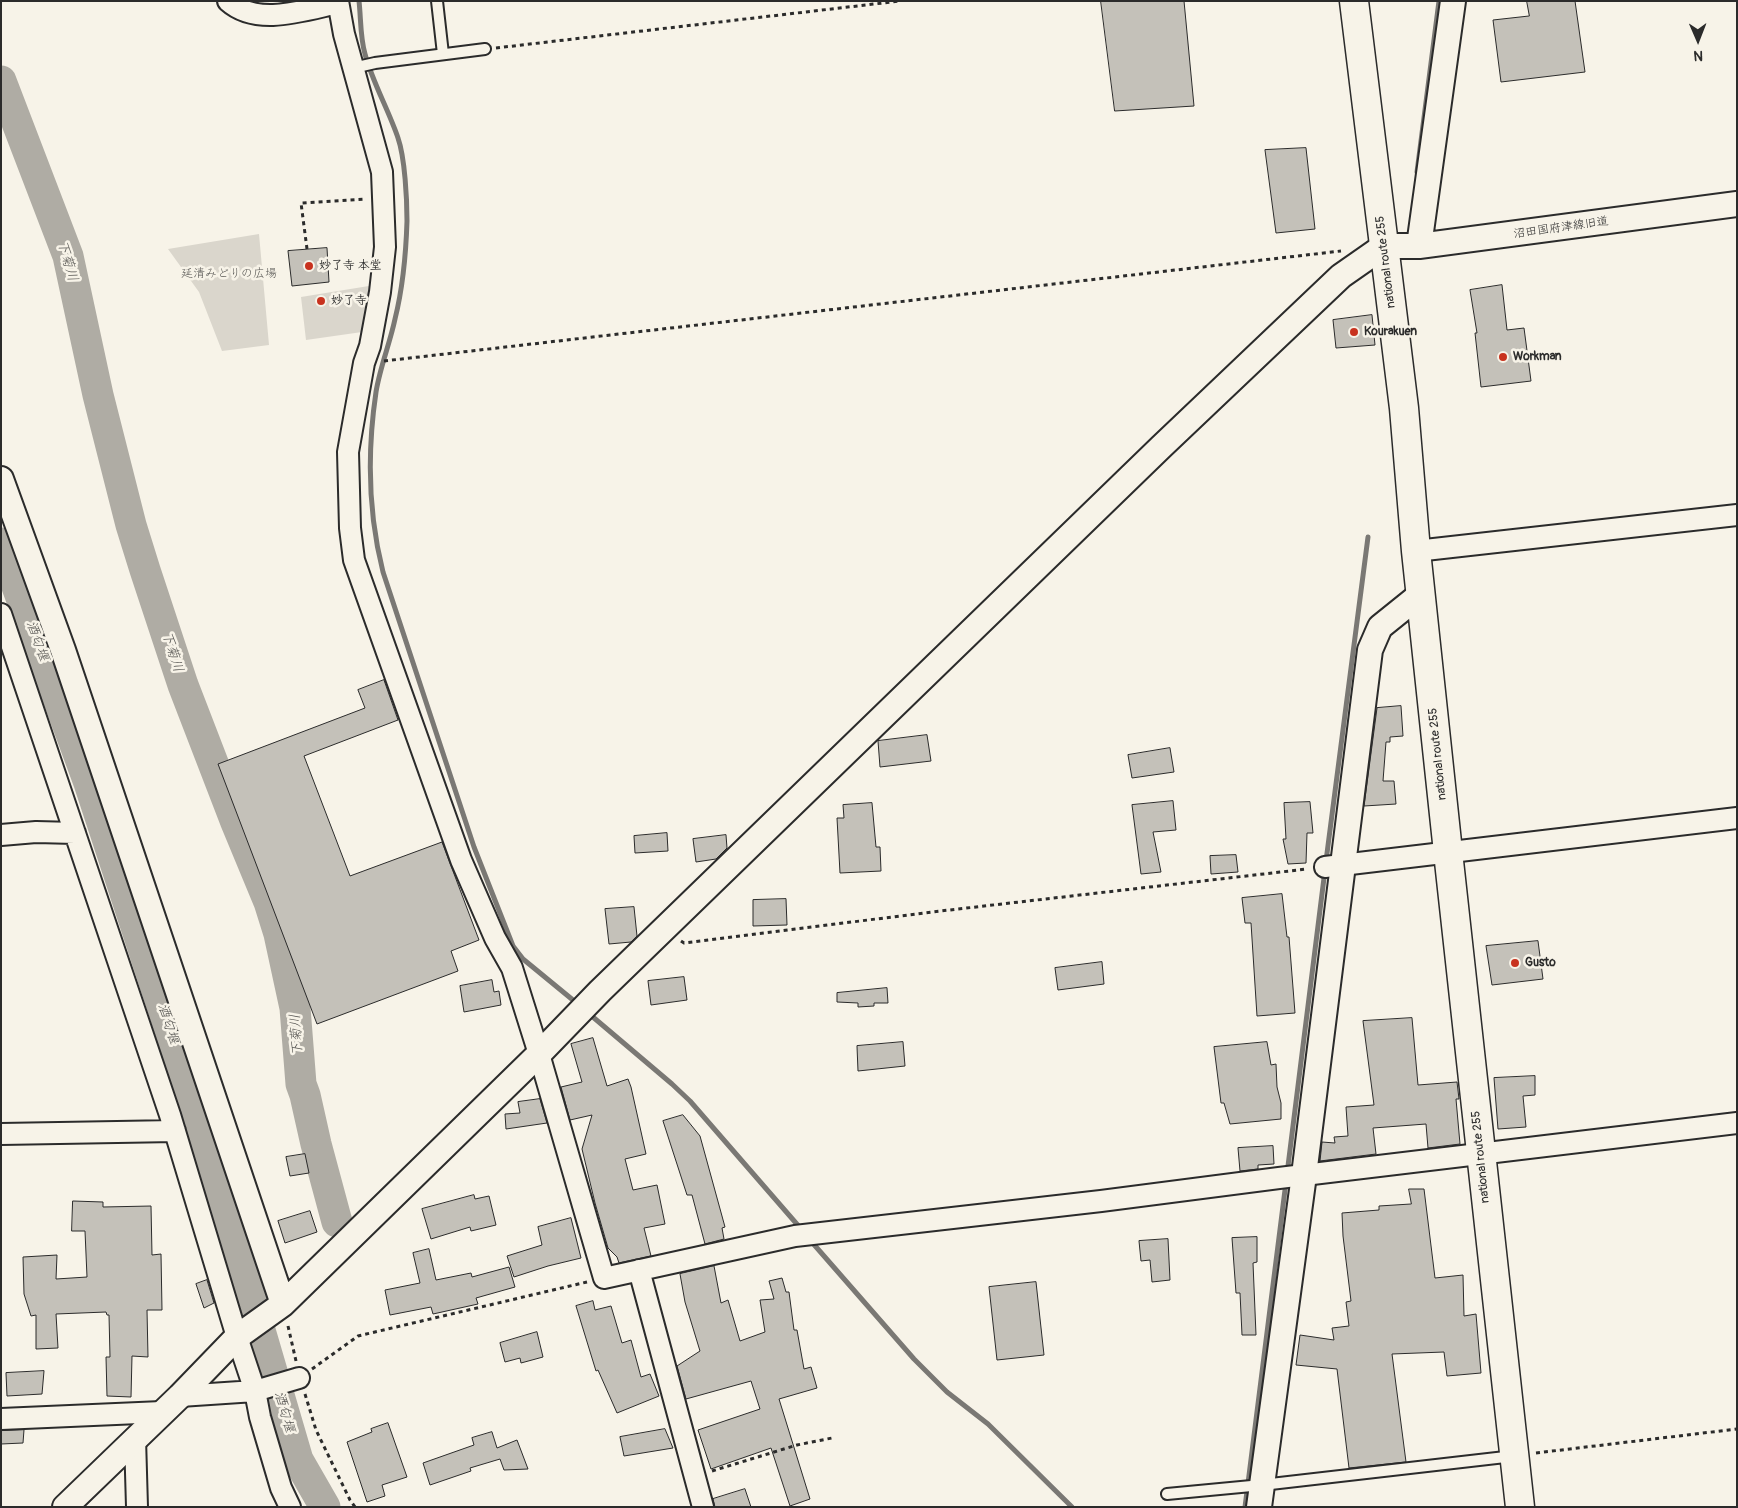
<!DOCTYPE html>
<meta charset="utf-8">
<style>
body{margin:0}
#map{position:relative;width:1738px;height:1508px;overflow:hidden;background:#f7f3e8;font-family:Pangolin,sans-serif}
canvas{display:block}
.frame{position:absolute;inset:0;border:2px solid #2b2b2b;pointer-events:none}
.north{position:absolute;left:1673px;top:15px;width:50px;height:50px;-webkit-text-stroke:4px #f7f3e8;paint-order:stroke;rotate:179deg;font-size:14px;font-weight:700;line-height:20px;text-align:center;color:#2b2b2b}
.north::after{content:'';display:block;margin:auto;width:18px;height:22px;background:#2b2b2b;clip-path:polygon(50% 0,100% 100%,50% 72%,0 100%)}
</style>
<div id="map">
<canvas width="1738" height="1508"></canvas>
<div class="frame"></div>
<div class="north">N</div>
</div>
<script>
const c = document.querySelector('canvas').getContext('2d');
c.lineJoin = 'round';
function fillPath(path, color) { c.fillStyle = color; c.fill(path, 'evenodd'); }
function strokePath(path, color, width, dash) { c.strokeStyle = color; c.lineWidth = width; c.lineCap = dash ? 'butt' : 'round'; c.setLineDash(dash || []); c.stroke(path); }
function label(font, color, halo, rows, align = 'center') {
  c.font = font + ' Pangolin,"Klee One",sans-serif'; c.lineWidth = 5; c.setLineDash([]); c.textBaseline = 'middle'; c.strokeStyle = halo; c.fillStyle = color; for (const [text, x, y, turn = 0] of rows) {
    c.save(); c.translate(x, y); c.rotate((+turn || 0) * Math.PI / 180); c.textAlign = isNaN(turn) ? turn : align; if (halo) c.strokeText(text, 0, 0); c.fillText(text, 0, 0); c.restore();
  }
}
fillPath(new Path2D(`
 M259,234L269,345L222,351L199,292L168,249Z
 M375,285L369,331L306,340L301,297Z`), '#dad6cc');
strokePath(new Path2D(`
 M359,1C361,18 360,37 365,54C372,81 389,111 398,138C405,158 407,200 407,221C406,253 403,287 395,319C390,343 380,367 376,392C367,453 368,513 383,572L474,847L513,946L523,959L579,1005
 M1417,172L1439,1
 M1326,861L1368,537
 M587,1012L672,1084L690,1101L802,1230
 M1287,1174L1325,870
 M810,1240L914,1359L947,1392L988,1424L1072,1507
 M1245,1507L1286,1182`), '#7a7874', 5);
strokePath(new Path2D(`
 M1,81L68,256L98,395L131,525L145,570L183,685L235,820L269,902L279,934L295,1008L301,1084L305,1095L316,1144L337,1222
 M1,543L89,783L193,1101L298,1460L325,1507`), '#afaca4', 31);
const building = new Path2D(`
 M1101,1H1184L1194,106L1115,111Z
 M1527,1H1575L1585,72L1501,82L1493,20L1529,16Z
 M1306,148L1315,229L1276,233L1265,150Z
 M327,248L329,282L292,286L288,251Z
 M1502,285L1507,330L1524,328L1531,381L1481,387L1475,333H1477L1470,290Z
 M1372,315L1375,345L1336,348L1333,320Z
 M384,680L398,720L304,756L350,876L442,842L479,940L451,951L458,971L317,1024L218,764L365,708L358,690Z
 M1401,706L1403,736L1390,737V742H1386L1383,781H1394L1396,804L1364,806L1377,708Z
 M927,735L931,761L880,767L878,741Z
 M1170,748L1174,772L1132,778L1128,755Z
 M1173,801L1176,830L1153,832L1161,872L1141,874L1132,805Z
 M1310,802L1313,833H1307L1306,863L1288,864L1283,839H1286L1284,803Z
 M872,803L876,847H880L881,871L840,873L837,818H844L843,805Z
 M667,833L668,851L635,853L634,836Z
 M726,835L727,848L716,859L696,862L693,839Z
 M1236,855L1238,872L1211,874L1210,856Z
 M1282,894L1287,937H1289L1295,1013L1257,1016L1251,923H1245L1242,898Z
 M786,899L787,925L753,926V900Z
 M634,907L637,936L631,942L609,944L605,909Z
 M1538,941L1543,979L1492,985L1486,946Z
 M1102,962L1104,984L1058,990L1055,968Z
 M684,977L687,1000L651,1005L648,981Z
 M492,980L494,992L499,991L501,1005L464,1012L460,986Z
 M887,988L888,1003H874V1006L858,1007V1003L837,1002V993Z
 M1412,1018L1418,1085L1457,1082L1459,1099H1456L1460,1144L1428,1148L1426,1124L1373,1128L1376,1154L1320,1161L1322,1142L1335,1143L1334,1137L1348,1136L1346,1107L1374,1105L1363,1021Z
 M593,1038L607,1086L628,1079L631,1087L646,1154L625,1159L633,1190L657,1185L665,1224L644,1228L651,1256L619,1263L617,1257L608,1248L595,1203L582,1149L592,1115L570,1120L561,1087L582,1082L571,1044Z
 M903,1042L905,1066L858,1071L857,1046Z
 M1267,1042L1271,1065L1276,1064L1277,1087L1281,1103V1119L1230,1124L1224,1103H1221L1214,1047Z
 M1535,1076V1095L1523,1096L1526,1127L1498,1129L1494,1078Z
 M540,1099L547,1123L506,1129L505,1114L520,1113L518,1102Z
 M683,1115L700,1136L725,1227L722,1228L724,1239L705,1244L692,1195H687L663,1121Z
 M1273,1146L1274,1164L1258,1165V1169L1240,1171L1238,1148Z
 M305,1154L309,1173L290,1176L286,1157Z
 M1409,1189H1424L1435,1278L1463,1275L1464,1316L1476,1314L1481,1373L1447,1376L1444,1352L1392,1354L1406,1462L1349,1468L1337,1369L1296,1365L1300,1335L1334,1340L1332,1328L1349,1326L1346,1302L1351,1301L1343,1236L1342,1213L1379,1210V1206L1411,1204Z
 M474,1195L475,1199L489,1196L496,1225L471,1231L470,1227L431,1239L422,1209Z
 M73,1201L103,1202V1207L151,1206L152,1255L161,1254L162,1310H147L148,1357L132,1356L131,1397L107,1396L106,1357H110L109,1315H107L106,1312L56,1314L58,1348L36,1349V1315L31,1316L24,1294L23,1257L57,1255L56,1279L87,1277L85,1231H72Z
 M310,1211L317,1232L285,1243L278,1221Z
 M571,1218L581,1258L548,1266L514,1277L507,1256L542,1245L538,1227Z
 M1257,1237V1262L1253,1263L1256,1335H1242L1240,1293H1236L1232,1238Z
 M1168,1239L1170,1280L1152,1282L1150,1260L1141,1261L1139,1241Z
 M429,1249L436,1280L471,1273L472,1277L509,1267L515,1287L476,1298L478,1304L433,1314L431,1307L390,1315L385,1290L420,1283L413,1253Z
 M714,1266L721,1303L728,1300L740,1341L765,1332L760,1300L774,1299L769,1281L782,1278L786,1292H789L794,1330H797L804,1369L811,1367L817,1388L779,1399L810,1499L790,1506L771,1448L711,1469L698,1430L760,1409L751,1381L686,1399L677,1366L700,1351L685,1302L680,1274Z
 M207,1280L214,1303L204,1308L196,1284Z
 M1036,1282L1044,1355L997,1360L989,1287Z
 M593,1301L595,1310L611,1306L622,1343L631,1340L641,1377L650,1374L659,1396L617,1413L598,1370L596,1371L576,1306Z
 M537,1332L543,1357L521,1363L520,1358L505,1362L500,1343Z
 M44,1371L42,1394L7,1396L6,1373Z
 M388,1423L407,1477L382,1485L385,1496L367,1502L347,1442L372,1432L371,1429Z
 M665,1429L673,1448L624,1456L620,1437Z
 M24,1430L23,1443L1,1444V1431Z
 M492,1432L497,1448L517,1440L528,1469L504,1470L500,1459L470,1468L471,1471L430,1485L423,1463L474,1445L472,1438Z
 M745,1489L751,1507H715L713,1499Z`);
fillPath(building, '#c4c1b9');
strokePath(building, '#2b2b2b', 1);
const service = new Path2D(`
 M437,1L443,54
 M353,68L375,63L485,49
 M1167,1494L1262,1485L1514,1456`);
const minor = new Path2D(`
 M228,1C257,27 305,10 338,3
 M338,1L344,34L382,172L385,247L380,292L370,346L364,363L348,452L350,528L354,560L461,860L495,938L512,968L539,1054L604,1278L795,1236L1101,1201L1279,1178L1737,1123
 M1416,551L1737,515
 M1,614L170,1115L237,1337L255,1391L260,1417L281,1488L290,1507
 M1,835L36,832L75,833
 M1325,867L1737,818
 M1,1134L175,1131
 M639,1270L703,1507
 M180,1396L255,1391L299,1378
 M1,1419L162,1412
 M135,1438L137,1507`);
const tertiary = new Path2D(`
 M1419,246L1453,1
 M1,479L63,650L283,1304
 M65,1507L180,1396L237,1337L283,1304L539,1054L600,991L1161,447L1341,276L1384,246H1419L1737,204
 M1259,1507L1304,1175L1370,650L1380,627L1421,594`);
const trunk = new Path2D(`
 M1354,1L1404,408L1416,551L1448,852L1520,1507`);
strokePath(service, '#2b2b2b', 14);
strokePath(minor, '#2b2b2b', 24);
strokePath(tertiary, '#2b2b2b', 28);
strokePath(trunk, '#2b2b2b', 31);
strokePath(new Path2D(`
 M496,48L900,1
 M307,249L301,203L366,199
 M384,361L1341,251
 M681,941L684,943L932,912L1307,869
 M288,1326L296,1361
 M312,1369L358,1336L587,1282
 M305,1394L316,1430L350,1500L355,1507
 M1536,1453L1737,1429
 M712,1471L797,1445L832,1438`), '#2b2b2b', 3, [4, 4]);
strokePath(service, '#f7f3e8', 10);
strokePath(minor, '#f7f3e8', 20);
strokePath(tertiary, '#f7f3e8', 24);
strokePath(trunk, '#f7f3e8', 28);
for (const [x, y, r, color] of [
 [309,266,5,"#c8321e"],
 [321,301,5,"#c8321e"],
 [1354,332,5,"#c8321e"],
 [1503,357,5,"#c8321e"],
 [1515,963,5,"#c8321e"]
]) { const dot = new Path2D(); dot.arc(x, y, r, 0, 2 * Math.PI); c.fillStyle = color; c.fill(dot); strokePath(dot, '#f7f3e8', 2); }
label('12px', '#2b2b2b', '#f7f3e8', [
 ["沼田国府津線旧道",1561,228,-8],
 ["national route 255",1386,262,-97],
 ["national route 255",1438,754,-96],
 ["national route 255",1481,1157,-96]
]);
label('bold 12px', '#2b2b2b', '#f7f3e8', [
 ["妙了寺 本堂",319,266],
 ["妙了寺",331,301],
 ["Kourakuen",1364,332],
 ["Workman",1513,357],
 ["Gusto",1525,963]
], 'left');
label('12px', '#575653', '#f7f3e8', [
 ["延清みどりの広場",229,274]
]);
label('italic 14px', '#53524f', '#f7f3e8', [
 ["下菊川",67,261,74],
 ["酒匂堰",37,641,70],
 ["下菊川",172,652,72],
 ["酒匂堰",168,1024,72],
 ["下菊川",297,1035,-94],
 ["酒匂堰",284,1412,74]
]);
</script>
